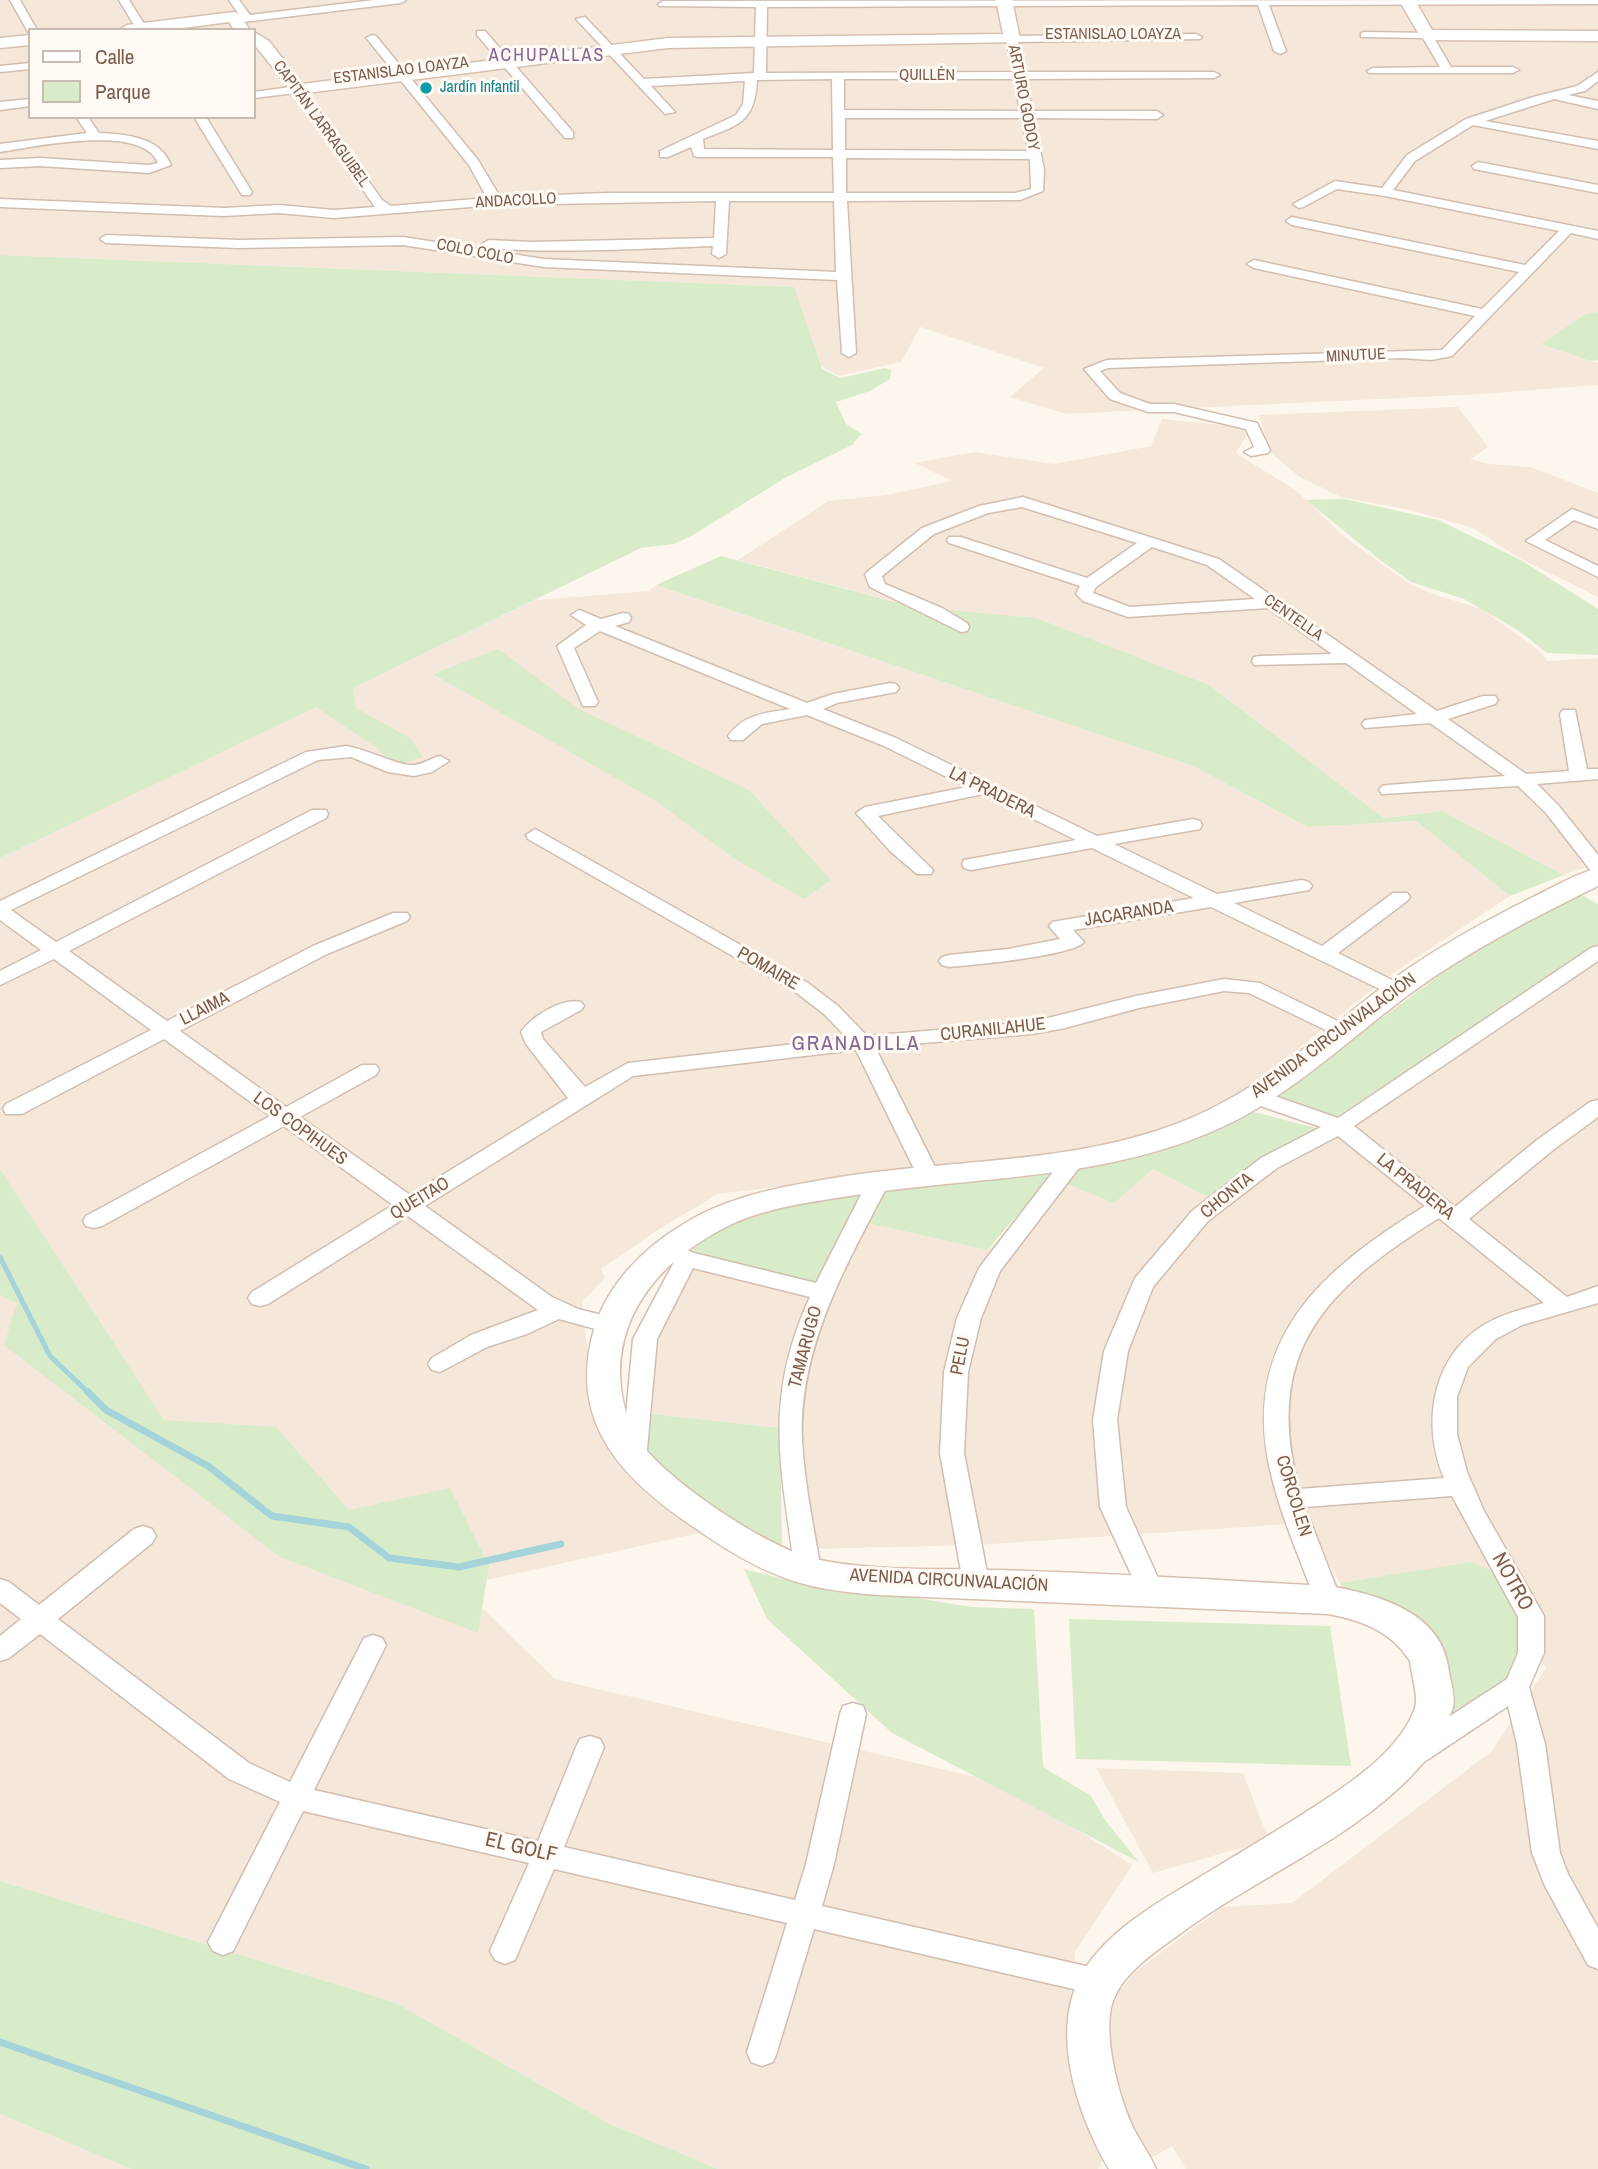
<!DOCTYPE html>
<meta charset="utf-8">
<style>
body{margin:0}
#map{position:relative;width:1598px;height:2169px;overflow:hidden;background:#fdf6ec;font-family:"Archivo Narrow",sans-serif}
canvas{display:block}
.legend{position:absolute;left:28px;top:28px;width:228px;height:91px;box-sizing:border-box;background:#fffaf3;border:2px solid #cabbb1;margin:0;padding:9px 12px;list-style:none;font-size:21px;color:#7a5c4d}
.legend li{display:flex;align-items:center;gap:14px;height:35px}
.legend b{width:35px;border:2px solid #cabbb1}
</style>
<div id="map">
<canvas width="1598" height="2169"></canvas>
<ul class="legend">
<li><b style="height:9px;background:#fff"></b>Calle</li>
<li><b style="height:19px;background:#d8ecc9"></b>Parque</li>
</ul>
</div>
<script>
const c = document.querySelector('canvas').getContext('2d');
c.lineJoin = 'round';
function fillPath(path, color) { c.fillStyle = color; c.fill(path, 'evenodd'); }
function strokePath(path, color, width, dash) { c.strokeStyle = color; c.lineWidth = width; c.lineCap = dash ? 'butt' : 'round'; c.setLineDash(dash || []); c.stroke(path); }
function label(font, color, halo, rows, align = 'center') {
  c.font = font + ' "Archivo Narrow",sans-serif'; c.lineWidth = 6; c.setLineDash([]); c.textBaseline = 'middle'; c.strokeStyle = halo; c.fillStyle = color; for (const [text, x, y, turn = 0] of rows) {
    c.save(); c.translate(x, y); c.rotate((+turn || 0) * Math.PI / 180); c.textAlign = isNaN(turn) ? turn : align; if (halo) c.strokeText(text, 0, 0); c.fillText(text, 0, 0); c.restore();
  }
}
fillPath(new Path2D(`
 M0,0H1598V312L1585,314L1541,344L1598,363V385L1482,394L1066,414L1010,397L1044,368L920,327L901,362L838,376L820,365L793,287L0,255ZM30,30H254V117H30Z
 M1458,407L1488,447L1470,459L1489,464L1531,467L1598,493V597L1521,559L1473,528L1410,510L1341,497L1300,477L1271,453L1259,415Z
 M1162,419L1251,428L1236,453L1298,492L1343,536L1410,584L1436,595L1482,609L1538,650L1548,661L1598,658V863L1564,875L1442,811L1384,818L1209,685L738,560L828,501L887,495L952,481L915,463L974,452L1054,464L1151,446Z
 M656,585L1193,766L1306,827L1416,821L1510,896L1389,976L1260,1080L1211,1115L1132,1141L1061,1158L880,1175L718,1194L656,1231L601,1269L605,1278L582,1302L588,1355L599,1421L640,1481L699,1533L460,1586L555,1679L1006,1784L1132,1865L1075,1952L1068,2031L1084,2106L1103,2161L1098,2169H718L610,2124L394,2002L0,1881V858L535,600L649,591Z
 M1598,957V2169H1186L1172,2146L1151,2158L1125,2114L1107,2054V2008L1135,1972L1222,1907L1292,1903L1492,1751L1546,1668L1471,1563L1340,1583L1305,1523L977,1545L809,1549L780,1428L643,1413L653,1340L687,1264L863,1222L987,1250L1063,1182L1153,1169L1223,1204L1283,1160Z
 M1096,1768L1243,1773L1269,1840L1153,1873Z
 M0,2114L131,2169H0Z`), '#f5e8da');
fillPath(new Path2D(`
 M0,255L794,287L822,369L840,378L885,368L891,370L890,379L870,391L836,402L846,424L862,434L854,442V444L785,478L693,535L674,544L641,548L353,688L356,708L410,738L423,757L393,766L376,747L316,707L0,858Z
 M1598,312V360L1591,361L1541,344L1585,314Z
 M1345,499L1438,520L1519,559L1598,609V655L1547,653L1519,631L1464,599L1411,582L1380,560L1306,500Z
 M721,556L914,607L1036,618L1209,685L1384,818L1442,811L1564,875L1510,896L1416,821L1307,827L1193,766L656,585Z
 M498,649L577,708L749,790L831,880L804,899L735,859L656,801L433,674Z
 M1580,894L1598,904V944L1330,1121L1268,1102L1478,947Z
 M1246,1110L1320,1129L1266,1156L1208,1197L1153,1169L1114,1203L1063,1182L1079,1168L1154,1153Z
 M0,1169L164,1420L276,1427L349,1510L450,1488L489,1566L478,1633L280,1557L4,1345L17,1303L0,1295Z
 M1054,1173L987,1250L863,1222L882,1187Z
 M871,1187L819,1285L694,1255L692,1245L734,1220L809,1197Z
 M643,1413L780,1428L782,1550L690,1494L637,1450Z
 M1471,1562L1497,1573L1521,1621L1520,1659L1506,1683L1446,1720L1449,1682L1346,1596L1340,1583Z
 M744,1569L820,1588L897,1595L972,1607L1034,1609L1043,1767L1091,1796L1105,1820L1139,1862L892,1733L767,1619Z
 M1069,1619L1330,1626L1351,1766L1076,1759Z
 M0,1881L394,2002L610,2124L718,2169H131L0,2114Z`), '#d8ecc9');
strokePath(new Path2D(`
 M0,1257L50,1356L90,1394`), '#a5d3da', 5);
strokePath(new Path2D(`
 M88,1392L106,1410L208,1466L272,1516L349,1527L389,1558L459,1567L561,1544
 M0,2042L366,2169`), '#a5d3da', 7);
const street = new Path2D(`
 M10,0H20L37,30L28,32Z
 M119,0H129L148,30H137Z
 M229,0H239L250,15L374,0H406L401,3L235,23L231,22V18L240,16Z
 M1598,0V4L1269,5L1286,51L1280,54L1274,51L1258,5L767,7L766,73L1013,72L1006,39L1012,36L1196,34L1202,37L1200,39L1018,42L1024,72H1214L1220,75L1214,78L1026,79L1032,111H1157L1163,115L1157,119L1034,118L1044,170L1043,191L1020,200L847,201L856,353L849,357L842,353L837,280L544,267L403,245L239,248L106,243L100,239L106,235L239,240L403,237L544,259L836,272L834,201H729L726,254L719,258L712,254L713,246C680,247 498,257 482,244L489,240L531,242L714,238L716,201L495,205L334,218L279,213L224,216L0,207V199L224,208L279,205L334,210L375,207L295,93L254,98V92L298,86L302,87L382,200L391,206L487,198L469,165L368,40L366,38L372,35L376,36L478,160L500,197L607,193H834L833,157H698L694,156L691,147L668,157H660V151L736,115L743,104L745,81L651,86L675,112L665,114L576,19L585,17L644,79L754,73L756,7L659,6L658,4L663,1ZM832,79L833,150L704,149L703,139C738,125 755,123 757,80ZM844,79H1014L1020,111L844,110ZM845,118H1022L1028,151L845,150ZM846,158L1030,159L1031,189L1015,193H846Z
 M477,31H485L573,132V138H565L477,35Z
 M1365,32L1431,33L1451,67H1513L1519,70L1513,73H1369L1367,71L1373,68L1440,67L1423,38L1361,37V33Z
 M30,63V69L0,72V66Z
 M1598,72V81L1585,91L1568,95L1598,101V109L1554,99L1485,121L1598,141V149L1473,125L1415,161L1393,190L1598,231V239L1571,233L1452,356L1431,360L1403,358L1108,368L1100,371L1120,393L1150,404H1174L1257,423L1270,450L1268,453L1251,456L1244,452L1254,447L1246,429L1174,412H1148L1110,399L1084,369L1107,360L1442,350L1475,316L1254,268L1247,264L1254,260L1482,309L1519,272L1292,225L1286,221L1292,217L1525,265L1559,231L1385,196L1337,189L1303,207L1299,208L1293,204L1335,181L1382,188L1407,155L1466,119L1533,97L1577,86Z
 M30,99V106L0,110V102Z
 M76,117H88L99,133C126,134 160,137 171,165L149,173L40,166L0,168V160L40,158L149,165L158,163C142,123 33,147 0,152V144L87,133Z
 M194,117H206L252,192L250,195H242Z
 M1478,162L1598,185V193L1474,169L1472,166Z
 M1023,497L1219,559L1437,711L1483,696H1495L1498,700L1495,704L1448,719L1526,774L1569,771L1560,714L1563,710H1575L1587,769H1598V779L1537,784L1558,805L1598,855V873L1591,871L1546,813L1518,786L1382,794L1379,790L1382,786L1388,785L1505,776L1430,723L1365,728L1362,724L1365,720L1417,714L1346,663L1254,665L1252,661L1254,657L1260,656L1332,654L1268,608L1128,617L1083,601L1076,594L1080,586L949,543L947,540L949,537H961L1087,578L1137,543L1022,507L988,513L934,534L882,576L885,584L942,608L967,623L969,627L967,631L961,632L870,587L865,575L867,572L922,528L979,506ZM1152,547L1207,565L1255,599L1130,607L1093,593L1096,587Z
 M1572,509L1598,519V529L1574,520L1545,540L1598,566V577L1526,541Z
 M579,610L601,619L623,613L629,614L631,618L629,622L615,626L807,703L833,694L890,683L896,684L899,688L896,692L837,703L823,709L896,738L1097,836L1193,819L1200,821L1202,825L1200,829L1114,844L1217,894L1302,880L1309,882L1312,886L1309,890L1234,903L1322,946L1393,893H1407L1410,897L1407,901L1338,953L1404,986L1407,990L1404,994H1390L1211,907L1073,930L1084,942C1073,956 971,965 949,967L942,965L939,961L942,957L949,955L1008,949L1060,939L1049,926L1052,922L1194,898L1092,848L971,870L964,868L962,864L964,860L1076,840L983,794L878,816L933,870L931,874H917L890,851L856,813L865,807L967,787L884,746L807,715L762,724L743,740H731L728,736C744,714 765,713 790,709L600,631L574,648L598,702L595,706H583L557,646L586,625L571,615Z
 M346,746C367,749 398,766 413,765C422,765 431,758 440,756L449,761L432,772L414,776L388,772L351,757L318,760L11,910L56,942L312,810H326L328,814L326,818L69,951L167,1021L313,946L393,913H407L410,917L407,921L327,954L180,1031L286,1107L362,1065H376L379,1070L376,1075L300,1117L410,1195L568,1098L526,1044L521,1032C531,1017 562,997 581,1002L584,1006L581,1010L541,1032L543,1039L585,1087L628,1063L847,1038L824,1014L794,991L528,839L526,835L535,829L808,983L838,1006L867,1036L1032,1022L1136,996L1224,979L1260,983L1352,1028L1355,1032L1352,1036H1338L1249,993L1224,991L1139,1008L1065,1028L1032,1034L875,1047L939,1175L936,1180H920L917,1175L856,1050L633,1076L425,1206L552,1297L578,1309L618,1319L622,1325L618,1331L610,1333L559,1319L527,1334L487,1347L440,1372L432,1370L428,1364L432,1358L471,1335L538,1310L408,1216L268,1304L260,1306L252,1304L248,1298L252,1292L393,1205L284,1126L102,1226L94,1228L86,1226L83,1221L86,1216L270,1116L164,1039L22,1114H6L3,1109L6,1104L151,1030L54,959L0,985V971L41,950L0,920V901L306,752Z
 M1598,946V961L1354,1126L1455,1207L1537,1140L1590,1102L1598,1100V1117L1553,1150L1469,1219L1567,1297L1598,1286V1303L1522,1325L1496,1339L1468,1367L1457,1397V1434L1467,1472L1484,1511L1544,1616V1653L1529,1687L1545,1744L1560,1853L1568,1874L1598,1928V1969L1588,1965L1545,1886L1532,1853L1517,1744L1508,1706L1424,1762L1414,1765L1404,1762L1400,1754L1404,1746L1507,1679L1518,1653V1617L1452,1496L1305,1507L1341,1600L1337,1607L1328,1610L1319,1607L1315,1600C1300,1558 1281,1517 1271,1474C1239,1340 1321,1270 1425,1206L1338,1136L1277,1168L1208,1221L1153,1287L1128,1351L1117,1420L1126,1507L1164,1591L1160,1598L1151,1601L1142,1598L1100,1507L1093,1420L1104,1351L1135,1278L1192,1211L1261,1158L1321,1127L1246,1101L1242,1096L1246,1091H1260L1338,1118L1591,948ZM1439,1218L1544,1303C1527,1308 1509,1312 1493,1320C1433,1349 1420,1421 1444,1478L1299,1489C1262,1349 1328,1287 1439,1218Z
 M1074,1153L1082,1155L1085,1160L1000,1271L981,1318L968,1372L964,1453L989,1583L985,1590L976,1593L967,1590L963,1583L940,1453L944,1372L957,1318L979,1268L1066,1155Z
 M880,1172L888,1174L891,1179C849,1260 799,1344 802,1439C804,1483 814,1527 821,1571L817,1578L808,1581L799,1578L795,1571C781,1466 763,1399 810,1297L693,1268L657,1339L646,1460L643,1466L634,1469L625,1466L622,1460L633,1339L674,1262L659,1255L656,1250L659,1245L667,1242L694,1253L816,1283L869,1179L872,1174Z
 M143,1526L152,1529L156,1536L152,1543L58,1619L249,1763L290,1782L364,1638L373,1635L382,1638L386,1645L314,1790L538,1841L576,1747L580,1739L590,1736L600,1739L604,1747L564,1847L795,1900L806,1864L840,1714L843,1706L853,1703L863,1706L866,1714L834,1864L822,1906L1099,1969L1109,1973L1114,1982L1109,1991L1099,1995L814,1929L777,2052L773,2062L762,2066L751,2062L747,2052L787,1923L554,1869L515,1960L505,1964L495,1960L490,1951L529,1863L303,1811L233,1951L223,1955L213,1951L208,1942L280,1802L229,1779L40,1634L9,1658L0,1661V1636L21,1619L0,1603V1579L9,1582L39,1605L134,1529Z`);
const secondary = new Path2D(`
 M996,0H1012L1020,39L1018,42L668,48L298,94L292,92L254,44V32L269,41L302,84L668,38L1003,34Z
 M1399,0H1415L1432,30L1598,31V41L1427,40L1421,38Z
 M234,12L239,14L250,30H234L229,22L167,30H119L127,25Z
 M30,35V45L0,48V38Z
 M1598,868V886C1533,918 1470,950 1411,993C1349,1039 1291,1096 1220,1128C1106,1180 978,1176 856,1195C812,1202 764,1207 724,1228C668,1257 622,1304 620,1370C620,1392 625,1417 636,1436C660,1477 765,1546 811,1558C871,1572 935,1568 996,1570C1107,1573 1217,1580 1328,1586C1373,1593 1440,1611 1448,1666C1449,1677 1456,1696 1453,1707C1451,1715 1445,1724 1441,1731C1436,1741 1431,1755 1423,1763C1359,1838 1255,1877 1177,1936C1155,1952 1129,1969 1116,1994C1099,2024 1118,2093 1131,2123C1138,2139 1149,2153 1156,2169H1109C1078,2116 1048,2030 1083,1972C1111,1926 1166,1898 1210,1871C1251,1846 1292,1822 1332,1795C1363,1774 1402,1745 1415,1708C1419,1696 1411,1674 1410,1661C1391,1631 1361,1620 1328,1614L879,1595C855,1593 831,1591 808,1585C767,1575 729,1552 695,1528C625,1481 568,1425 593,1333C605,1287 642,1249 682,1225C723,1199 770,1189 817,1181C943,1157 1081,1168 1200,1114C1270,1082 1328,1028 1389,982C1434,949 1483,922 1533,897C1554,887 1575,874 1598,868Z`);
strokePath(street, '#d1beb0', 3);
strokePath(secondary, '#d6c0b0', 3);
fillPath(street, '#fff');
fillPath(secondary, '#fff');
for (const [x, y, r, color] of [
 [426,88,7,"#0f9aa8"]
]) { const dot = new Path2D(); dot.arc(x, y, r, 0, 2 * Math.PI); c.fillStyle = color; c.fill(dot); strokePath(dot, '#fffaf3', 2.5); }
label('16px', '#7a5c4d', '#fffaf3', [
 ["ESTANISLAO LOAYZA",1113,35],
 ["ESTANISLAO LOAYZA",401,71,-7],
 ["QUILLÉN",927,76],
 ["ARTURO GODOY",1023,98,79],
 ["CAPITÁN LARRAGUIBEL",321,124,54],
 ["ANDACOLLO",516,201,-3],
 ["COLO COLO",475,252,11],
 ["MINUTUE",1356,356,-3],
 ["CENTELLA",1293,618,35]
]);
label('16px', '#0d838f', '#fffaf3', [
 ["Jardín Infantil",440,88]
], 'left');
c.letterSpacing = '2px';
label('18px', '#846695', '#fffaf3', [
 ["ACHUPALLAS",547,56]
]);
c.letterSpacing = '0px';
label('18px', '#7a5c4d', '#fffaf3', [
 ["LA PRADERA",992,793,26],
 ["JACARANDA",1129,914,-9],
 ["POMAIRE",768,969,30],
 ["LLAIMA",205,1009,-27],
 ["CURANILAHUE",993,1030,-6],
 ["AVENIDA CIRCUNVALACIÓN",1334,1036,-36],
 ["LOS COPIHUES",300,1129,36],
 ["LA PRADERA",1415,1187,39],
 ["CHONTA",1227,1196,-39],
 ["QUEITAO",420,1199,-31],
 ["TAMARUGO",806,1347,-75],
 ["PELU",961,1356,-79],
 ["CORCOLEN",1293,1496,73],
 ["AVENIDA CIRCUNVALACIÓN",949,1581,3]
]);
c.letterSpacing = '2px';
label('21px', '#846695', '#fffaf3', [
 ["GRANADILLA",856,1044]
]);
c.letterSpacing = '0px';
label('21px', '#7a5c4d', '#fffaf3', [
 ["NOTRO",1512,1582,61],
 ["EL GOLF",521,1848,13]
]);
</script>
